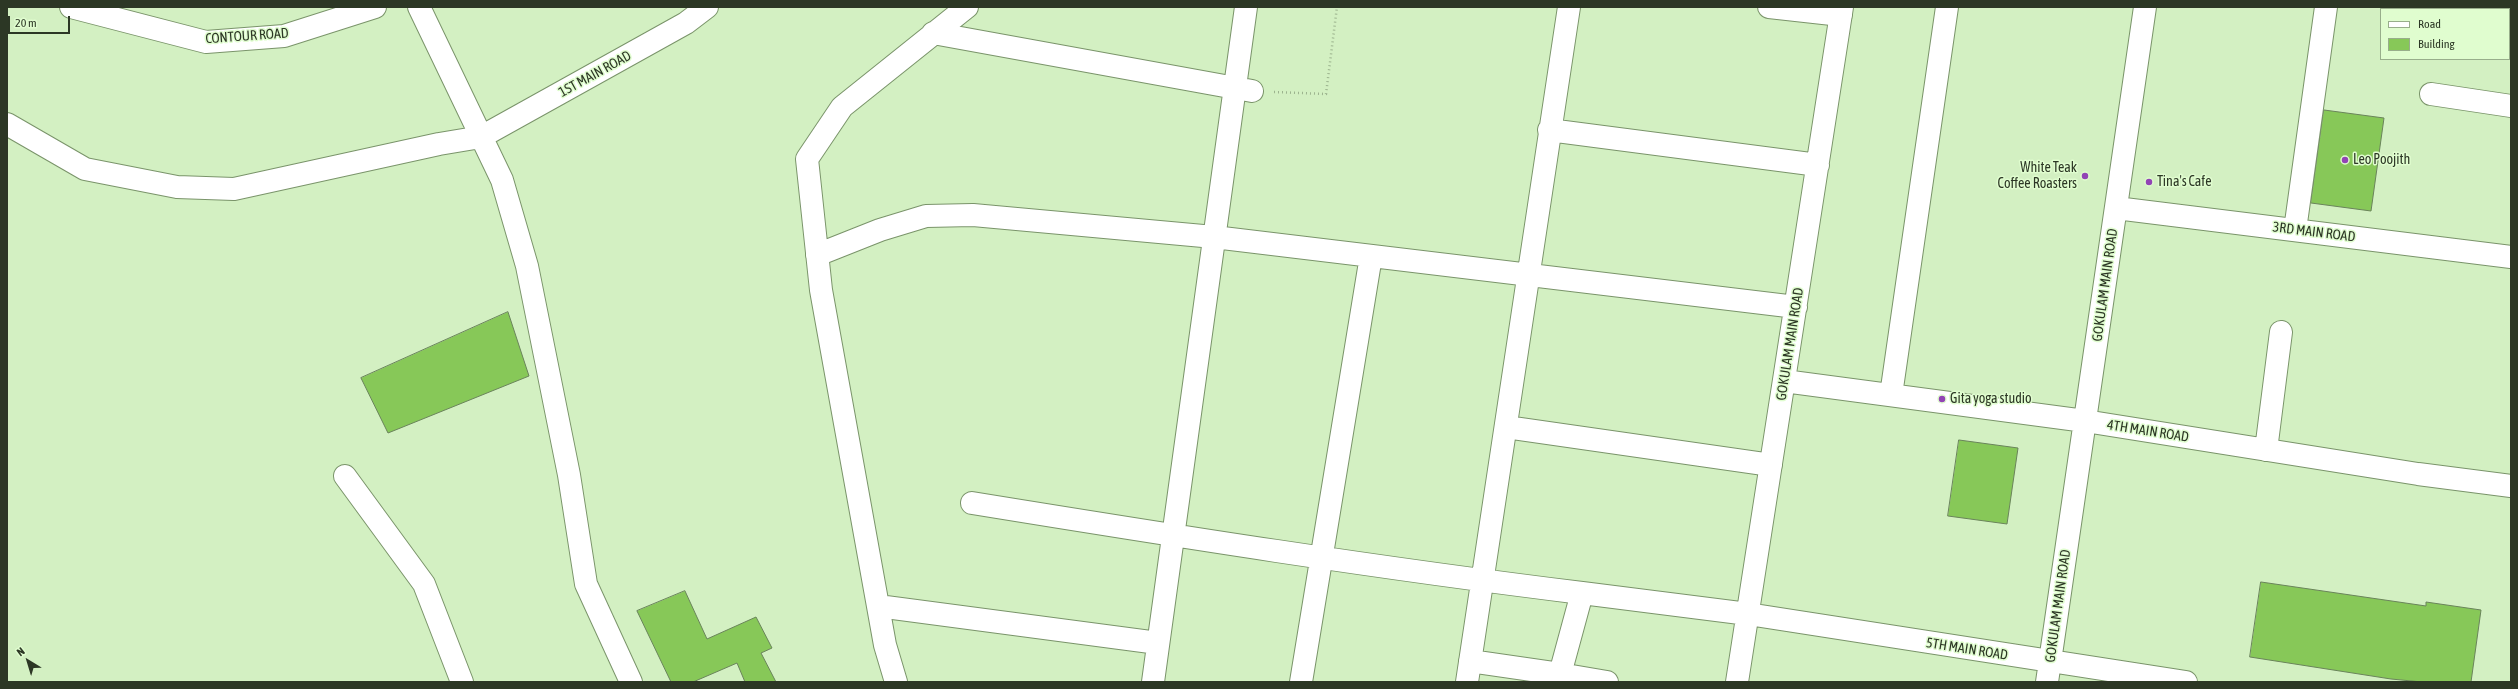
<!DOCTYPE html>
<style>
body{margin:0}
#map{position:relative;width:2518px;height:689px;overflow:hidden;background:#d3f0c2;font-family:"Asap Condensed",sans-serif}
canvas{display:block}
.frame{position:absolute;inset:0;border:8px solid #2c3725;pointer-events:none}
.legend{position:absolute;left:2380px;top:8px;width:130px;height:52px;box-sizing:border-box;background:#e0fdcf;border:1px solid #98ae8b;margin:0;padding:5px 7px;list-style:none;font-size:12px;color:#2c3725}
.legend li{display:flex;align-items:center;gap:8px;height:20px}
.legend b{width:20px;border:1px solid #98ae8b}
.north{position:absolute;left:8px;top:641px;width:40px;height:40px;-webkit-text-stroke:3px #e0fdcf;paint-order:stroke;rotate:322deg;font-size:11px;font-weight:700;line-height:16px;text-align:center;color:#2c3725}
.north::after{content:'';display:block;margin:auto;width:14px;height:18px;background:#2c3725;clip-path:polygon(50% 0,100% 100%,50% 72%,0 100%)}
.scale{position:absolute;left:8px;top:16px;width:62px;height:18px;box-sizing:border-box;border:2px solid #2c3725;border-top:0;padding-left:5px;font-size:12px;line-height:14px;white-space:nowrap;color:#2c3725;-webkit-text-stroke:3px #e0fdcf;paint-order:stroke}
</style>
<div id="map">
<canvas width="2518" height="689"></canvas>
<div class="frame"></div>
<ul class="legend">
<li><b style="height:5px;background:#fff"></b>Road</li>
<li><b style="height:11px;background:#87c858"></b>Building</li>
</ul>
<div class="north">N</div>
<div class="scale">20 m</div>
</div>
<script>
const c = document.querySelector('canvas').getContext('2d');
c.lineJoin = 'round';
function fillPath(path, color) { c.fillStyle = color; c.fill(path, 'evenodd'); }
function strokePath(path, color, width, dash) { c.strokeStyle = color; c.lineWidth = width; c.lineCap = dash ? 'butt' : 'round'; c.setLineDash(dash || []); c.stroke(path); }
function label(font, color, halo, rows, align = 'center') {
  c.font = font + ' "Asap Condensed",sans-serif'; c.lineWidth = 3; c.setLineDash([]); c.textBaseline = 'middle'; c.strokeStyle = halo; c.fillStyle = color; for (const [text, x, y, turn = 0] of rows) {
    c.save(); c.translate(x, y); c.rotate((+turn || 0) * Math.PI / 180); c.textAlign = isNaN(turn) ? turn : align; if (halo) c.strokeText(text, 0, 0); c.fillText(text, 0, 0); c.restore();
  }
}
const building = new Path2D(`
 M2324,110L2384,118L2371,211L2311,203Z
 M508,312L529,376L388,433L361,378Z
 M1959,440L2018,448L2007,524L1948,516Z
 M2261,582L2426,606V602L2481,610L2471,682H2422L2391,679L2250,657Z
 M685,591L707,639L756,617L772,648L761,653L776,682H745L737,663L693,682H671L637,611Z`);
fillPath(building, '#87c858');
strokePath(building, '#69835a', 1);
const street = new Path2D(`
 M419,7L502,180L527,266L569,475L586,584L631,682
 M1769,7L1841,15
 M933,33L1252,91
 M2431,94L2511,106
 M7,124L85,169L177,187L234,189L439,144L481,137L686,23L707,7
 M1549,130L1818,165
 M2116,208L2511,257
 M2295,230L2326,7
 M817,255L880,230L926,216L973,215L1214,237L1796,307
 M1784,381L2085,421L2418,474L2511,486
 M1891,395L1947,7
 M1506,427L1771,465
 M2266,450L2281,332
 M345,476L424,584L462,682
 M972,503C1175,536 1378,568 1582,593
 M878,606L1158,643
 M1470,661L1560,674
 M896,682L885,645L821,290L807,159L842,107L967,7
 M1153,682L1246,7
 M1301,682L1371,256
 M1467,682L1569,7
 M1607,682L1560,674L1582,593L1748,614L2186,682
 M1737,682L1842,7
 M2047,682L2145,7`);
const secondary = new Path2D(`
 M71,7L206,42L284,36L375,7`);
strokePath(street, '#7a946a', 24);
strokePath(secondary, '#7a946a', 24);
strokePath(new Path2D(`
 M1274,92L1326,94L1337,7`), '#9cb38e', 2.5, [1, 3]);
strokePath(street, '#fff', 22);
strokePath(secondary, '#fff', 22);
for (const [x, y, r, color] of [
 [2345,160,4,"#9244b5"],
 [2085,176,4,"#9244b5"],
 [2149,182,4,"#9244b5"],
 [1942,399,4,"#9244b5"]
]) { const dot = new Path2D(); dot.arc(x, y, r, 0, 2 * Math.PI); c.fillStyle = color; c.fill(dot); strokePath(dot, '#e0fdcf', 1.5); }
label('14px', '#2c3725', '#e0fdcf', [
 ["CONTOUR ROAD",247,36,-4],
 ["1ST MAIN ROAD",595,74,-29],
 ["3RD MAIN ROAD",2314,232,7],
 ["GOKULAM MAIN ROAD",2105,285,-82],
 ["GOKULAM MAIN ROAD",1790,344,-81],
 ["4TH MAIN ROAD",2148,431,9],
 ["GOKULAM MAIN ROAD",2058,606,-82],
 ["5TH MAIN ROAD",1967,649,9]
]);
label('14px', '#2c3725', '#e0fdcf', [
 ["Leo Poojith",2353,160],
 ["White Teak",2077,168,"right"],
 ["Coffee Roasters",2077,184,"right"],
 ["Tina's Cafe",2157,182],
 ["Gita yoga studio",1950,399]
], 'left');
</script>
